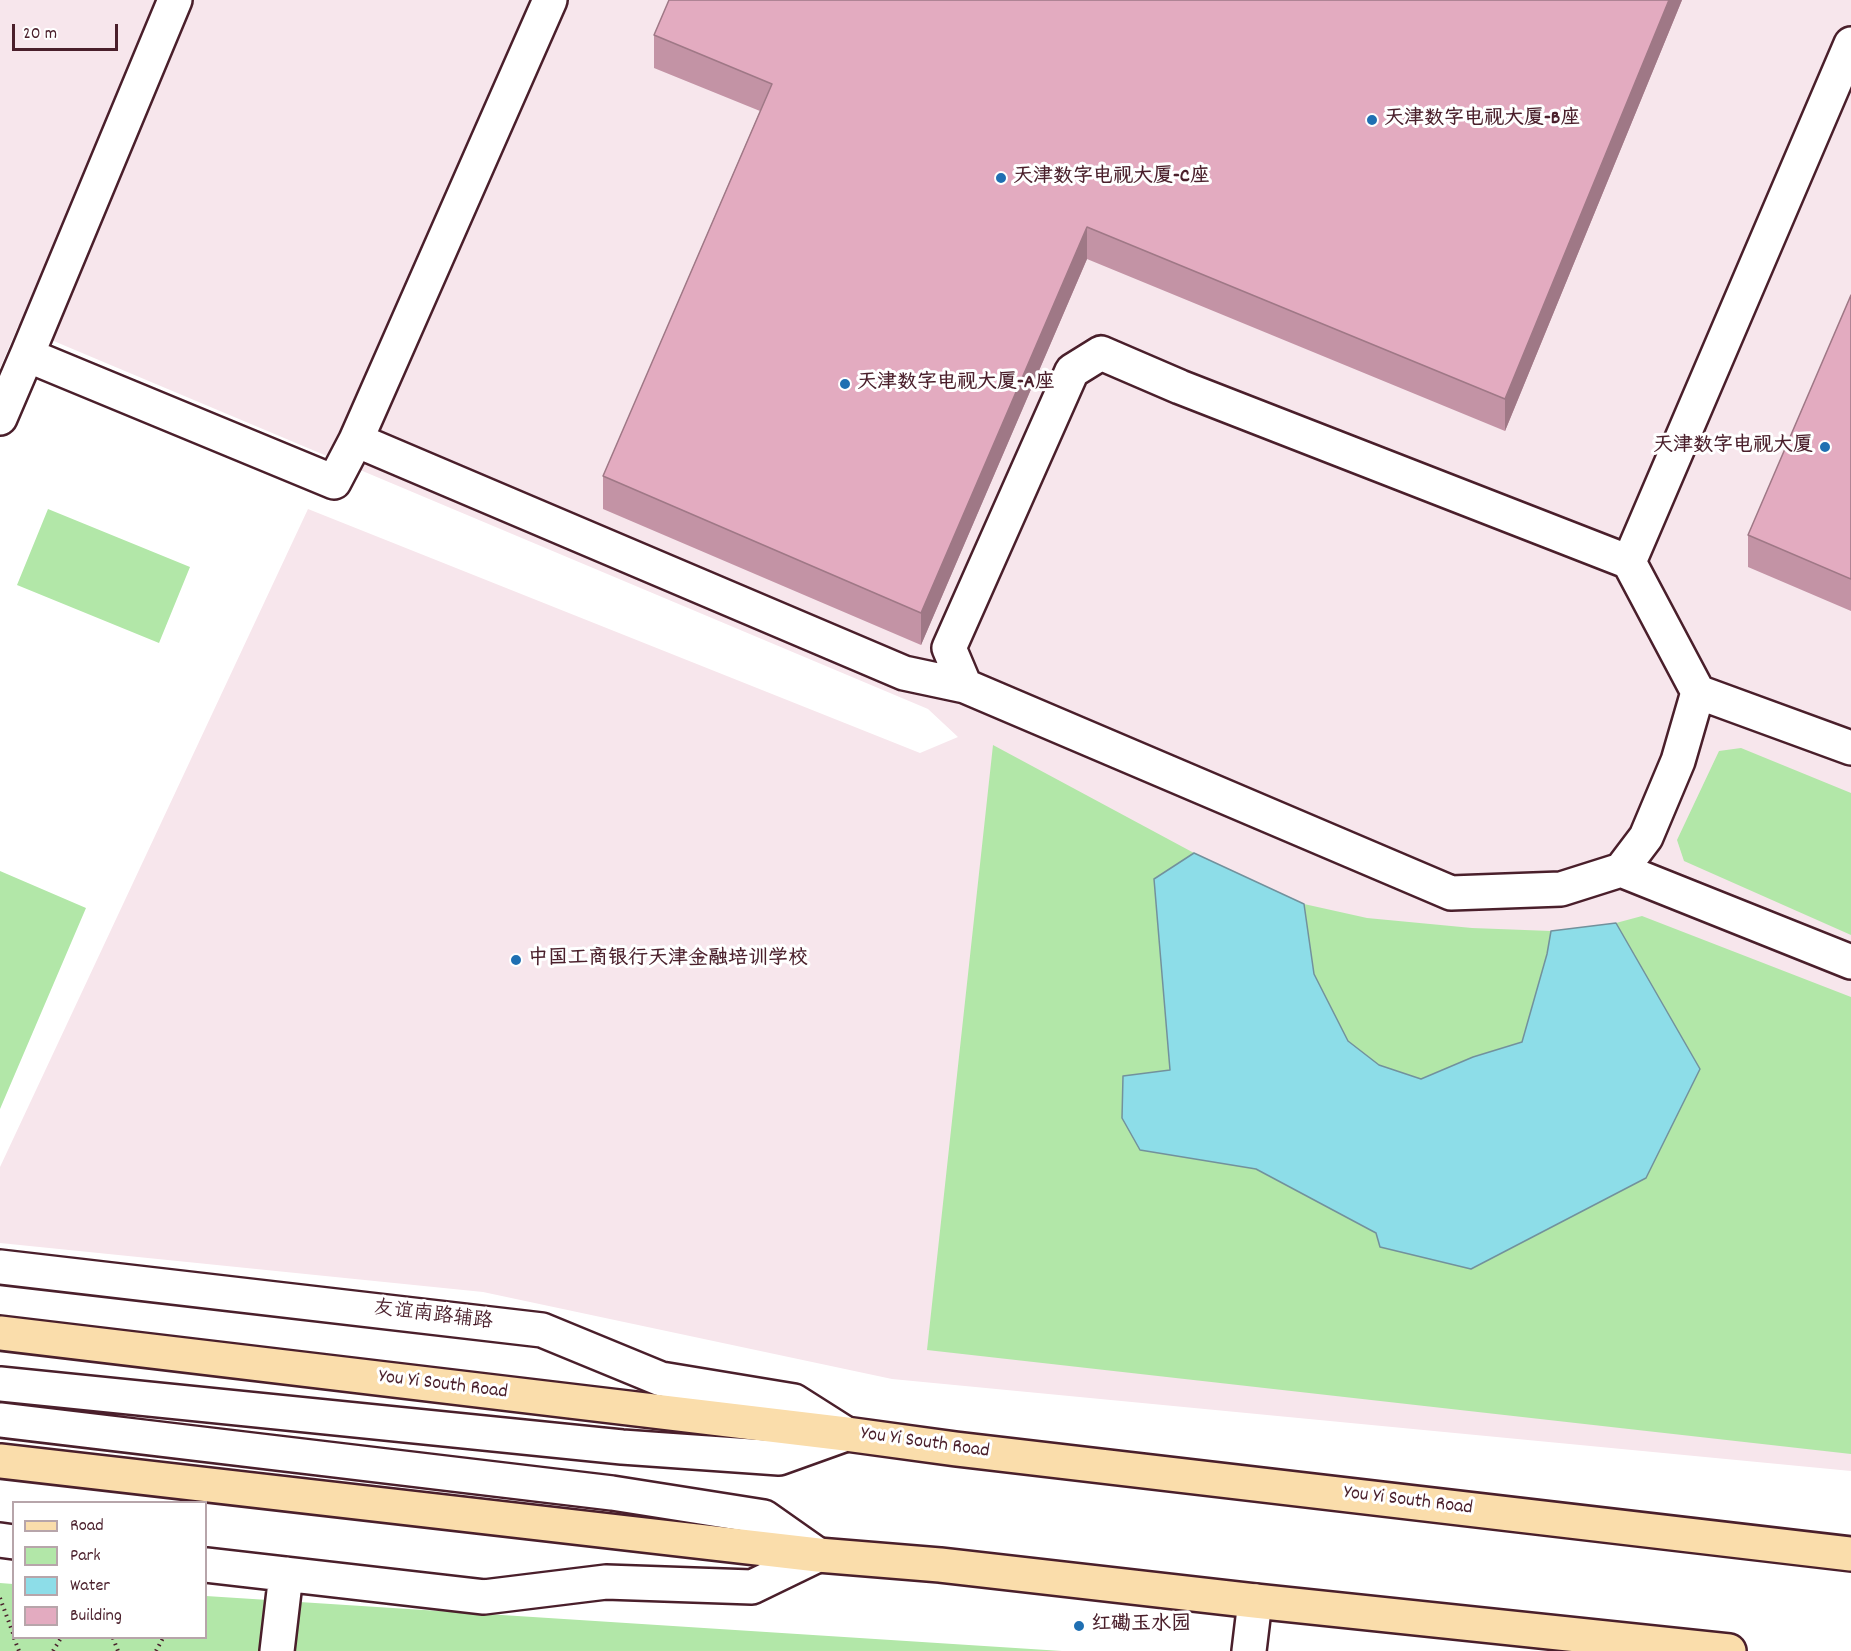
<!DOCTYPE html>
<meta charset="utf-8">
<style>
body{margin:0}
#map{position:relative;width:1851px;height:1651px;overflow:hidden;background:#fff;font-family:Dekko,sans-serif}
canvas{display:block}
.legend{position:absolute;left:12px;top:1501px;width:195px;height:138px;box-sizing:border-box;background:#fff;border:2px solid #b7a5aa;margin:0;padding:8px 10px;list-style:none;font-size:18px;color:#4a1f2b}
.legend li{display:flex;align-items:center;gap:12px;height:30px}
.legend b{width:30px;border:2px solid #b7a5aa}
.scale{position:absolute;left:12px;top:24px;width:106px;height:27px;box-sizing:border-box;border:3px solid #4a1f2b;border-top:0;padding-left:8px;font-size:18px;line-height:21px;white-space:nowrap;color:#4a1f2b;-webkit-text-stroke:4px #fff;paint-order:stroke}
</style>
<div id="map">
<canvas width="1851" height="1651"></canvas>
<ul class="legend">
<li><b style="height:8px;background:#faddab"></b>Road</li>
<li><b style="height:16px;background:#b2e7a8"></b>Park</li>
<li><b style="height:16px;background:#8ddde8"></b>Water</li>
<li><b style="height:16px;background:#e3abc0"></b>Building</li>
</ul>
<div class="scale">20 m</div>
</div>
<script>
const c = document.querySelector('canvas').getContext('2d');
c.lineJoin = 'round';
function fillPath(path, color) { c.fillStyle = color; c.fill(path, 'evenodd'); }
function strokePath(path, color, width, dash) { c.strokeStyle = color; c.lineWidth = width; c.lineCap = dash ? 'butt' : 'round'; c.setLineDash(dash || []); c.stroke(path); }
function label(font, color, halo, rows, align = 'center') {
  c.font = font + ' Dekko,"LXGW WenKai TC",sans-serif'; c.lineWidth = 6; c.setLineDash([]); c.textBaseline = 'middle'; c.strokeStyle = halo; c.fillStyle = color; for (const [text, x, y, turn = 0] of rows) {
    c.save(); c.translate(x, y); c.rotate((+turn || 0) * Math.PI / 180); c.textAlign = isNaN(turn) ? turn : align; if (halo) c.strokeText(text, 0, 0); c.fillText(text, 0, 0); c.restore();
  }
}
fillPath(new Path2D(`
 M0,0H1851V1471L892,1379L483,1292L0,1243V1167L308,509L920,753L958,737L928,709L18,326L0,368Z`), '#f7e6ec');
fillPath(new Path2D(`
 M48,509L190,567L159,643L17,585Z
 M993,745L1194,853L1154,879L1170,1071L1140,1150L1256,1169L1376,1233L1380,1247L1472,1269L1700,1069L1616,923L1642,916L1851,997V1454L927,1350Z
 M1741,748L1851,793V935L1684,861L1677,840L1719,751Z
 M0,871L86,908L0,1109Z
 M1304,904L1367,918L1472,928L1551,931L1547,954L1522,1042L1473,1057L1421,1079L1379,1065L1348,1041L1314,974Z
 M0,1583L13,1584L14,1638H206V1596L1062,1651H0Z`), '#b2e7a8');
const water = new Path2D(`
 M1194,853L1304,904L1314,974L1348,1041L1379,1065L1421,1079L1473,1057L1522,1042L1547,954L1551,931L1616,923L1700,1069L1646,1178L1471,1269L1380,1247L1376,1233L1256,1169L1140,1150L1122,1118L1123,1076L1170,1070L1154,879Z`);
fillPath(water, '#8ddde8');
strokePath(water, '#72919c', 1.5);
const minor = new Path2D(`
 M175,0L27,355L334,482L356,440
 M550,0L356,440L904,673L965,686
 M0,418L27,355
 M1629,562L1851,44
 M1698,692L1851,748
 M1621,870L1646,837L1678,761L1698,692L1629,562L1180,387L1101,353L1072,371L949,648L965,686L1451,893L1561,889L1621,870L1851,962
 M0,1267L542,1330L661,1379L794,1401L846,1434
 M0,1384L622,1447L779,1458L846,1434
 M0,1420L612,1493L764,1517L818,1555L752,1587L606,1582L484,1597L206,1565
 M0,1540L14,1542
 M277,1651L286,1574
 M1249,1651L1255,1601`);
const major = new Path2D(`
 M0,1333L846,1434L956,1449L1851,1554
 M0,1461L818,1555L940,1565L1255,1601L1729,1651`);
strokePath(minor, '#4a1f2b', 38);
strokePath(major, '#4a1f2b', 38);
strokePath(new Path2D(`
 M0,1598L14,1636
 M14,1638L19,1651
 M113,1638L118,1651
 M53,1651L61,1638
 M156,1651L163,1638`), '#4a1f2b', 4, [1.5, 4.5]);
strokePath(minor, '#fff', 33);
strokePath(major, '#faddab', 33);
fillPath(new Path2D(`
 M669,0H1682L1505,431L1087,259L921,645L603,509V476L760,111L654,68V35Z
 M1851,295V611L1748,567V535Z`), '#c393a5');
fillPath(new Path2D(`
 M1669,0H1682L1505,431V399Z
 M1087,227V259L921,645V613Z`), '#9f7886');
const building = new Path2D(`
 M669,0H1669L1505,399L1087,227L921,613L603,476L772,84L654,35Z
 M1851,295V579L1748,535Z`);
fillPath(building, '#e3abc0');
strokePath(building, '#9f7886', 1.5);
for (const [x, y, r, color] of [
 [1372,120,6,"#1f6fb2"],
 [1001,178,6,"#1f6fb2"],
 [845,384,6,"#1f6fb2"],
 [1825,447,6,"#1f6fb2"],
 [516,960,6,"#1f6fb2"],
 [1079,1626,6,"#1f6fb2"]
]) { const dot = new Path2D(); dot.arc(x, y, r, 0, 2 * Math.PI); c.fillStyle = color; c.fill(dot); strokePath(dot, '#fff', 2); }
label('bold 20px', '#4a1f2b', '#fff', [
 ["天津数字电视大厦-B座",1384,120],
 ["天津数字电视大厦-C座",1013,178],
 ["天津数字电视大厦-A座",857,384],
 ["天津数字电视大厦",1813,447,"right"],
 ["中国工商银行天津金融培训学校",528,960],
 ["红磡玉水园",1091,1626]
], 'left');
label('20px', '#4a1f2b', '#fff', [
 ["友谊南路辅路",433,1317,7],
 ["You Yi South Road",443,1386,7],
 ["You Yi South Road",925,1444,8],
 ["You Yi South Road",1408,1502,7]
]);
</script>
